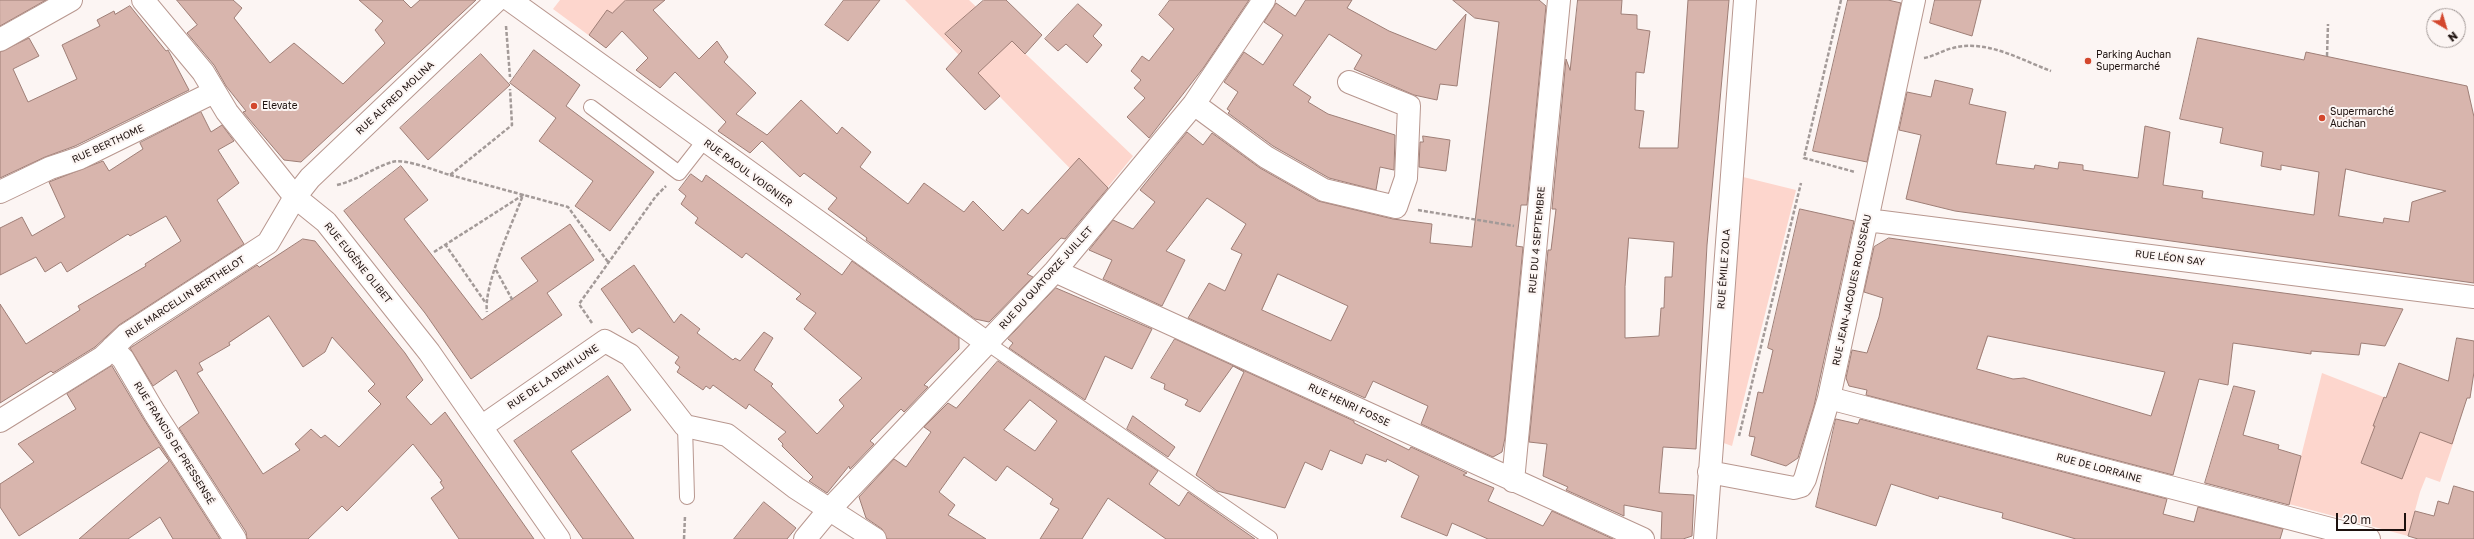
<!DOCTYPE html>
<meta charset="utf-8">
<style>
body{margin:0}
#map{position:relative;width:2474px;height:539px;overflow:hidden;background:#fcf5f3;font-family:"Golos Text",sans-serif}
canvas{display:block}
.north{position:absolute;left:2426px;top:8px;width:40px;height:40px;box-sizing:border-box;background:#fcf5f3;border:1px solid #a39a98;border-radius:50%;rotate:142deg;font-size:11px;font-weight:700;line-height:16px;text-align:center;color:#1e120f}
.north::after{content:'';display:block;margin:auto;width:14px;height:18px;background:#d3472d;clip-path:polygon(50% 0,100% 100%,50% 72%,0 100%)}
.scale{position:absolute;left:2336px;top:513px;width:70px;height:18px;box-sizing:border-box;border:2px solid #1e120f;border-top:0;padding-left:5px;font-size:12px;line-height:14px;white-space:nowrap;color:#1e120f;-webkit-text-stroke:3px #fcf5f3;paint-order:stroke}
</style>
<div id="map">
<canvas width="2474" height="539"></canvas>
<div class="north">N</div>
<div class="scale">20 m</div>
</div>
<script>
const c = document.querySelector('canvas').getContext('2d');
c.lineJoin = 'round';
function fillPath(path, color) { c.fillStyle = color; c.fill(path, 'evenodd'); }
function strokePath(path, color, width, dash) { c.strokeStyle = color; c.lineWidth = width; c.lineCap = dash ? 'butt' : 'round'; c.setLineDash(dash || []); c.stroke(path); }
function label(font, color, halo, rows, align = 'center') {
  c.font = font + ' "Golos Text",sans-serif'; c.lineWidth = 4; c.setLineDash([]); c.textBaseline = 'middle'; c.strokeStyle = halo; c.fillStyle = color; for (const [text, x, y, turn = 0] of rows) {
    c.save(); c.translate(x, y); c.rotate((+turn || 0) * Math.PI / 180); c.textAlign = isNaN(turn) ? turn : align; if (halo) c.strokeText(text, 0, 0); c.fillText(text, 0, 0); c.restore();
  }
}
fillPath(new Path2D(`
 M560,0H652L606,48L553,9Z
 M905,0H969L1133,156L1099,198Z
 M1735,175L1796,190L1732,446L1718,441Z
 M2322,373L2445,421L2441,434L2455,438L2440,482L2426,477L2420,492L2408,536L2289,504Z`), '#fdd6cd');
const building = new Path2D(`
 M0,0H46L0,26Z
 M177,0H233L242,8L234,18L270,63L294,43L343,84L385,43L375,30L383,21L359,0H403L411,8L420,0H476L301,162L284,160L243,112L246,111L226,86L214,65L187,33L197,25Z
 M626,0H665L653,10L699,59L717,41L728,57L724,62L756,93L736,114L767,135L801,100L837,134L842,127L871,152L860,167L908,204L924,183L964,212L973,201L1003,231L1022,209L1028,214L1079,158L1108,188L1065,239L1061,238L1027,274L1033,277L989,322L975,319L866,240L867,238L828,209L837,198L804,173L800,177L762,141L750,153L718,131L726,122L675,72L660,88L636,70L648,58L622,31L606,48L589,35L607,10L612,13Z
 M844,0H880L848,41L825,25Z
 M984,0H1006L1042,35L1025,54L1012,41L978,73L1000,96L985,110L946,69L962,51L945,34Z
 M1170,0H1249L1204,67L1149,138L1127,117L1145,98L1134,88L1141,80L1131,71L1142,56L1149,61L1174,29L1159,15Z
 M1306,0H1352L1347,8L1389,31L1436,50L1466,14L1457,86L1440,84L1437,100L1414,95L1354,69L1362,55L1329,34L1293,85L1311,97L1308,102L1328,114L1395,135L1394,170L1380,167L1376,190L1329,178L1273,146L1228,113L1230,111L1227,109L1238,92L1224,82L1244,52L1263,65L1283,35L1264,22L1276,3L1295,16Z
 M1453,0H1539L1546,6L1527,205H1521L1516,246L1523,247L1505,438L1502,452L1493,457L1421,424L1428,406L1373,381L1365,398L1188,318L1209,283L1225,291L1242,254L1231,249L1246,224L1207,198L1166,251L1185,260L1162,306L1103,279L1112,260L1089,250L1113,220L1133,229L1155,202L1140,190L1187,132L1203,145L1212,133L1260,168L1318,201L1393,219L1432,224L1430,243L1472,247L1499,22L1475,18ZM1278,274L1348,306L1331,341L1262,310Z
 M1578,0H1622L1621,14L1637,15V29L1650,31L1644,73L1636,72L1635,110L1644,111L1639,148H1678L1688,0H1729L1707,245L1696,449L1663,447L1659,493L1694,495L1692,536L1683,539H1661L1662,512L1624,505V516L1566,490L1568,487L1543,476L1547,444L1529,442L1548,250H1551L1556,209H1552L1566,59L1570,70ZM1629,238L1674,242L1672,277H1665L1664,308H1661L1659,336L1625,338V287Z
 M1848,0H1888L1901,3L1867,162L1813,151Z
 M1935,0H1981L1972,36L1930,23Z
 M1078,4L1102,25L1093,36L1102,45L1087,63L1066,44L1058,51L1045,39Z
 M130,6L166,51L168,50L189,90L75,146L45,157L0,178V52L29,38L39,56L13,69L28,102L77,79L62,45L100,26L97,20L114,11L115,14Z
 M2198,38L2304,60L2306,52L2467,86L2474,117V283L1955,211L1906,199L1921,135L1899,130L1907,92L1931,97L1935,80L1973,89L1969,104L2006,112L1996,164L2034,169L2035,165L2058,169L2059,162L2083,165V170L2138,178L2145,126L2170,132L2163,185L2203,191L2202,198L2314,215L2319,172L2281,165V170L2261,166L2263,152L2220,143L2223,128L2180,119ZM2346,169L2367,174L2446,191L2412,202L2409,222L2384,218L2383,223L2339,216Z
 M534,50L580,85L566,106L654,172L610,231L575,206L593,181L539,141L556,118L510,83Z
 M481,54L510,85L428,160L400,128Z
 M201,112L211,132L222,125L234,141L218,150L239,183L217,200L244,244L119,325L95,347L53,373L51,371L0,403V304L26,344L80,310L78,306L146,266L145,264L181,241L166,216L130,236L128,234L67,272L61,262L45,272L36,257L0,275V228L22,217L32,236L65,217L49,182L103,161L109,171L143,149L140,143Z
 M1423,136L1450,140L1446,171L1419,167L1420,142H1423Z
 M401,166L428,200L404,219L482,320L538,281L521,258L570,224L594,260L547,293L562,315L471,379L425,313L344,211Z
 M691,174L702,182L706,175L842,275L852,261L959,338V349L924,385L928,387L904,412L901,409L870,441L874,444L850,469L849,466L827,493L809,481L813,477L782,446L783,444L778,439L786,432L749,404L746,409L713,385L710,389L706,386L703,390L677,372L680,367L675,363L679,357L639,328L632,333L601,289L634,265L674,323L681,314L700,329L697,333L733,360L735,358L740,361L764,332L773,338L754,370L773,384L771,386L817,434L844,406L839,400L862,378L804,329L816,313L796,299L801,294L746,253L742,258L695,223L698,218L681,204L686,196L679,190Z
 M1800,209L1854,221L1814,406L1798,458L1786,466L1751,455L1755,437L1749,436L1758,392L1763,393L1773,350L1768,348Z
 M1889,238L2104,269L2403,309L2385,346L2361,343L2359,355L2311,351V354L2233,343L2228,385L2199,379L2173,475L1866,395L1867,390L1849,386L1846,378L1852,350L1867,353L1879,317L1883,298L1864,292L1874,247ZM1988,336L2165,372L2151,416L2024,378L2013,379L1977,369Z
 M303,239L315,241L405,353L423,380L406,397L431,425L445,412L534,539H459L431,498L444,488L440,482L442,481L413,444L347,511L342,506L308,539H247L246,532L179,428L199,413L176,370L153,386L130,348L257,265L259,267ZM269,316L303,367L325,352L332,337L375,384L368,391L381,404L339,447L325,435L321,438L311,429L295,444L300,450L263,474L197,373L203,370L199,363L230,345L229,343Z
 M1056,288L1152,329L1132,369L1105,356L1085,400L1009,348L1013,343L1008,339Z
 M2457,338L2474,341V372L2470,398H2467L2452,444L2420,432L2402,479L2361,463L2375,426H2373L2384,397L2386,398L2399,363L2448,381Z
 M1175,339L1354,421V423L1409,450L1411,447L1467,473L1463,475L1494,488L1488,501L1543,526L1552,511L1613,539H1488L1452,523L1447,536L1401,517L1419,476L1387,459L1386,462L1366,454L1362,464L1330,450L1322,470L1305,462L1285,508L1217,491L1196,475L1244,372L1233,366L1200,412L1185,405L1188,400L1164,389L1165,384L1151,378Z
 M998,361L1158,471L1149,484L1179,506L1188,492L1255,539H1166L1108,498L1082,539H1040L1059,509L1050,504L1053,499L1007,466L996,481L964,457L939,492L955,505L948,515L986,539H887L882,529L866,518L859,497L894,459L906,467L931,432L924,427L948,403L956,408ZM1030,400L1057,421L1035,451L1004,430Z
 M112,366L143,418L220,539H173L160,517L128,539H79L169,461L159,447L19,536L0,507V484L34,462L18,444L76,409L67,394Z
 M608,376L631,410L571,451L634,539H583L514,441Z
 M2234,386L2255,391L2243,435L2279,445L2278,449L2301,456L2289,505L2205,483Z
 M1133,416L1175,447L1168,457L1127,429Z
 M1836,419L1858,424L1860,419L2167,499L2163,514L2194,522L2198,507L2283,529L2280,539H2076L2002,518L2003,513L1979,507L1939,496L1938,499L1891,484L1876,526L1816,507Z
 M2454,486L2474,492V539H2418L2408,536L2415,511L2434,516L2438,501L2448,504Z
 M764,502L796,528L787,539H734Z`);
fillPath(building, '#d8b5ad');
strokePath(building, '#9e7e76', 1);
const service = new Path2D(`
 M591,107L679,173L704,141
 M987,343L1270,538
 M685,426L687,497`);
const minor = new Path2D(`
 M143,0L203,72L227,112L295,197L326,222L429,352L559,539
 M510,0L987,343
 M0,40L71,0
 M1194,104L1266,157L1324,190L1396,207L1406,178L1409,106L1349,82
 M0,192L50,168L80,158L214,92
 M1867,220L2474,297
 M1055,271L1643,539
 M112,348L123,359L154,412L235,539
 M1829,398L2369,539
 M0,421L103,357L126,335L268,243L295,197L310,178L497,0
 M481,427L605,341L630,355L685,426L727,435L796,488L875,539
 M1709,472L1794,488L1801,486L1805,479L1829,398L1914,0
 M1513,481L1559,0
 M805,539L829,510L1055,271L1194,104L1264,0
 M1705,539L1745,0`);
strokePath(service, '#b8978f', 16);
strokePath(minor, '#b8978f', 24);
strokePath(new Path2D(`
 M1841,0L1804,158L1855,172
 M506,26L510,77
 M2327,56L2328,24
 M1924,58C1935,56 1943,50 1953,48C1987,39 2021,60 2051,71
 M450,175L568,207L608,262
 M337,185C358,180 373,168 392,162C405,158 436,171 450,175L512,125L510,89
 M1418,210L1514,226
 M445,244L485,302
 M434,252L523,195C513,222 483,286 487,312
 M496,270L513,301
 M592,323L579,304L656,196L666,186
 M1739,436L1801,183
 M684,539L685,516`), '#a39a98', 2.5, [4, 2]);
strokePath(service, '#fff', 14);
strokePath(minor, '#fff', 22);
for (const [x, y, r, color] of [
 [2088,61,4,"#d3472d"],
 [254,106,4,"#d3472d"],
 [2322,118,4,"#d3472d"]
]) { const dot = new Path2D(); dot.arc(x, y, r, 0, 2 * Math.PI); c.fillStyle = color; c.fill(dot); strokePath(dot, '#fcf5f3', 1.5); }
label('10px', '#1e120f', '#fcf5f3', [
 ["Parking Auchan",2096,55],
 ["Supermarché",2096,67],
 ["Elevate",262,106],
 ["Supermarché",2330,112],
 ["Auchan",2330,124]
], 'left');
label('10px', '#1e120f', '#fcf5f3', [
 ["RUE ALFRED MOLINA",395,98,-43],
 ["RUE BERTHOME",108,144,-25],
 ["RUE RAOUL VOIGNIER",748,173,36],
 ["RUE DU 4 SEPTEMBRE",1537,240,-85],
 ["RUE LÉON SAY",2170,258,7],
 ["RUE EUGÈNE OLIBET",358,263,51],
 ["RUE ÉMILE ZOLA",1724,269,-86],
 ["RUE DU QUATORZE JUILLET",1046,278,-48],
 ["RUE JEAN-JACQUES ROUSSEAU",1852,290,-78],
 ["RUE MARCELLIN BERTHELOT",185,297,-33],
 ["RUE DE LA DEMI LUNE",553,377,-34],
 ["RUE HENRI FOSSE",1349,405,25],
 ["RUE FRANCIS DE PRESSENSÉ",174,443,58],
 ["RUE DE LORRAINE",2099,468,15]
]);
</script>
